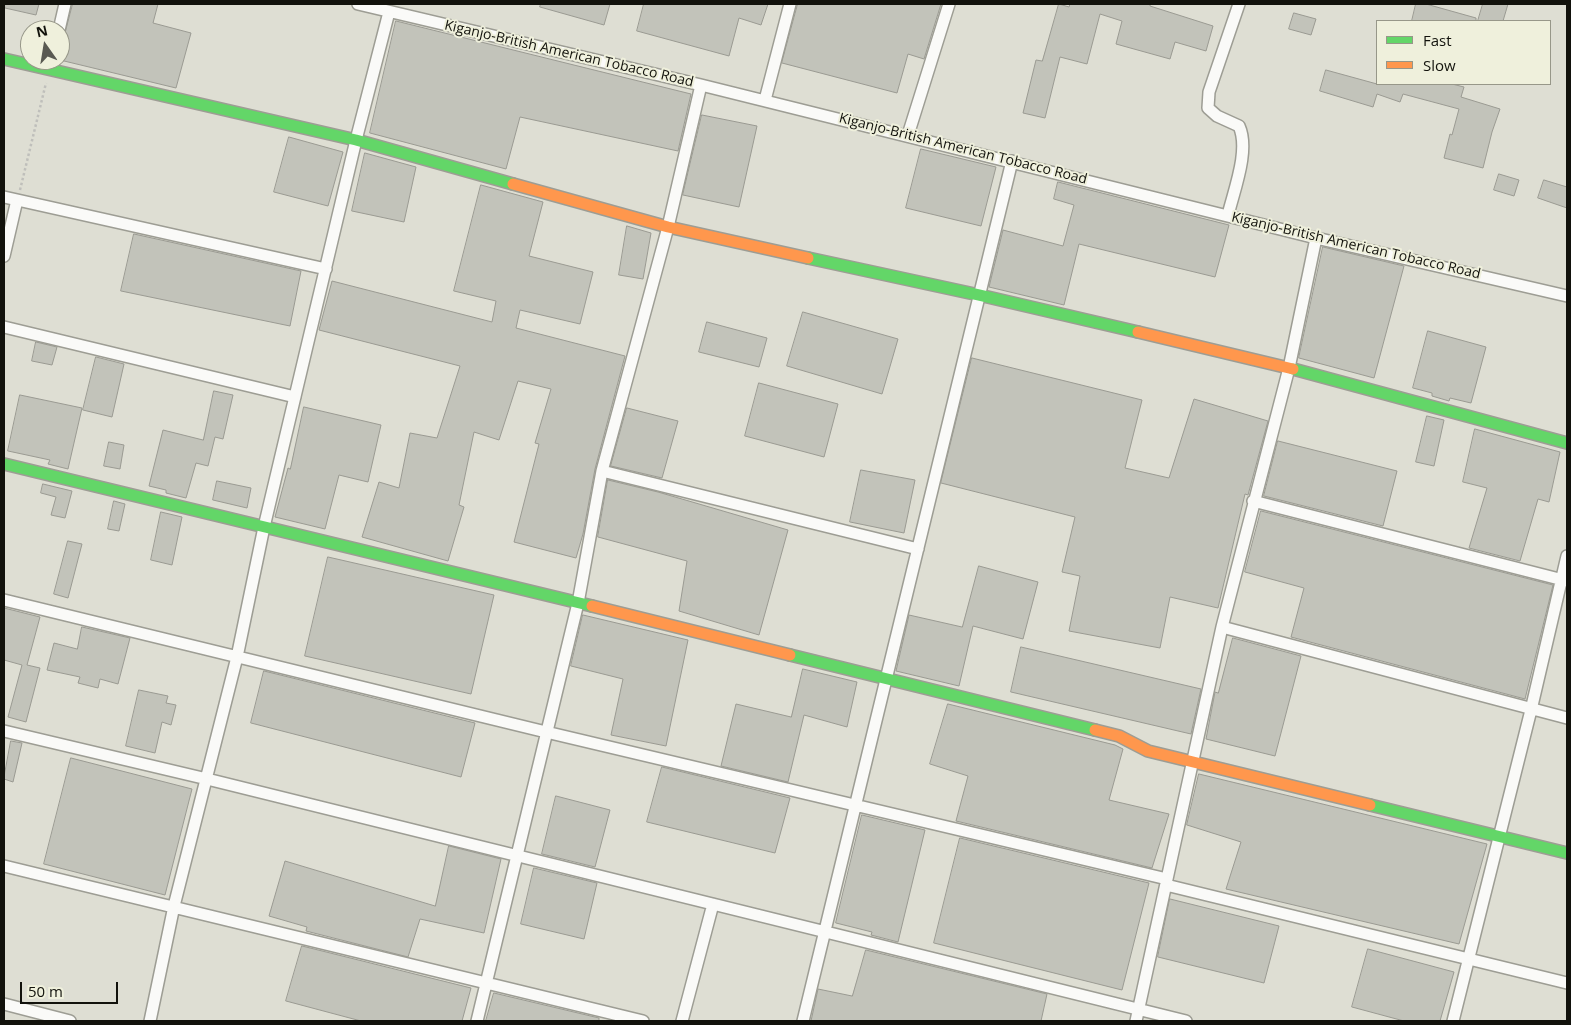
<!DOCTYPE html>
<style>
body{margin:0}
#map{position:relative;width:1571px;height:1025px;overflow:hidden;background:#deded3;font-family:"Open Sans",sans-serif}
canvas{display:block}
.frame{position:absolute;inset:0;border:5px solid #12120c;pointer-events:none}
.legend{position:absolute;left:1376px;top:20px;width:175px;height:65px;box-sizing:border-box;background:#eff0dc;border:1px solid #979789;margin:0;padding:6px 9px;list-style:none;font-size:15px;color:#12120c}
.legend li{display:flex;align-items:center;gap:10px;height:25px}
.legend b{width:25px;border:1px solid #979789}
.north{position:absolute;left:20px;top:20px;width:50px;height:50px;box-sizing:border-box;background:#eff0dc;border:1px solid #979789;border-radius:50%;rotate:347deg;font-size:14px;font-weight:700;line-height:20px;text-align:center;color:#12120c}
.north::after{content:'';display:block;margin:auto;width:18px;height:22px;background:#595952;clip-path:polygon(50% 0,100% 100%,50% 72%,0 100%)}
.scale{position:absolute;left:20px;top:982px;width:98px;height:22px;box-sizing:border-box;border:2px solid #12120c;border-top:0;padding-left:6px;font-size:15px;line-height:18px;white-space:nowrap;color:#12120c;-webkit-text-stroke:4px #eff0dc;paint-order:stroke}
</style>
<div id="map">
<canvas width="1571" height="1025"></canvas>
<div class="frame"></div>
<ul class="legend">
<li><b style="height:6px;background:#63d668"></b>Fast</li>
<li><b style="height:6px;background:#ff974d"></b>Slow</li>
</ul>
<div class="north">N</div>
<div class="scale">50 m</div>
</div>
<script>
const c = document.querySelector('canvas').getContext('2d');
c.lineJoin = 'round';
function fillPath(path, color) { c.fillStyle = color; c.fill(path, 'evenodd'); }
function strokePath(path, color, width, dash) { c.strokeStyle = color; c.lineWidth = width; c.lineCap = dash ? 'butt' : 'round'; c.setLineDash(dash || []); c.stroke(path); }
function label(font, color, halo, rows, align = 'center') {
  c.font = font + ' "Open Sans",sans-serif'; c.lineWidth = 4; c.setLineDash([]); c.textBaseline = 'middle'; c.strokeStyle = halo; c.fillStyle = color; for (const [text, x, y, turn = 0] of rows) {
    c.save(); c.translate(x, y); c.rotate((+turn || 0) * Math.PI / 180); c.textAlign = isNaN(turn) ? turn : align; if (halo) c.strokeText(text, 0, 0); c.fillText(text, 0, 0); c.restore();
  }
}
const building = new Path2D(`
 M5,4H39L36,15L5,8Z
 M73,4H158L153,23L191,33L176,88L60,60V52Z
 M541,4H610L604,25L540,7Z
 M644,4H768L761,25L739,18L729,56L637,31Z
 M798,4H941L924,59L908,54L897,93L782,63Z
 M1059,4L1069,7L1070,4H1150V6L1213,26L1206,51L1175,42L1170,59L1116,44L1122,21L1100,14L1087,64L1060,57L1045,118L1023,113L1036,60L1042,61Z
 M1416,4H1426L1476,18V21H1412Z
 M1483,4H1508L1503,21H1478Z
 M1294,13L1316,19L1311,35L1289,29Z
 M396,21L691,94L678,151L520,117L506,169L370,133Z
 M1326,70L1377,84H1452L1464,87L1461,97L1500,109L1492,132L1483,168L1444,158L1450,134L1452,135L1459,109L1403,94L1400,102L1377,94L1373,107L1320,91Z
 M702,115L757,126L739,207L683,195Z
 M289,137L343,152L328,206L274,192Z
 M921,149L996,167L981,226L906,208Z
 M365,153L416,167L404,222L352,211Z
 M1499,174L1519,180L1514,196L1494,190Z
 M1544,180L1567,187V208L1538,198Z
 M1058,182L1229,225L1215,277L1079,244L1064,305L989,287L1003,230L1063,246L1074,205L1054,199Z
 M481,185L543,202L529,256L593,272L580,324L520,310L516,328L625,356L595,469L583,534L576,558L514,542L539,444L535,443L551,389L518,381L499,440L474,432L459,505L464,507L448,561L362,537L379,482L399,488L410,433L437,438L460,366L319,330L332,281L492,322L496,301L454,291Z
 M627,226L651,233L643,279L619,275Z
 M134,234L301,271L290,326L121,291Z
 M1323,247L1404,266L1374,378L1299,358Z
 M803,312L898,339L882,394L787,366Z
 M707,322L767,338L759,367L699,352Z
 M1428,331L1486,347L1471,403L1450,398L1449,401L1432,396V393L1413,388Z
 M36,342L57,347L52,365L32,361Z
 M96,357L124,364L112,417L83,410Z
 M972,358L1142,400L1125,468L1169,478L1194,399L1268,421L1248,495L1245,494L1218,608L1170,597L1160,648L1069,631L1080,576L1062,572L1075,517L941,483Z
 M759,383L838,404L824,457L745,436Z
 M214,391L233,395L223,439L215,437L208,466L196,463L186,498L166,493V490L149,486L163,430L203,440Z
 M20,395L82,408L68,469L48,464L50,460L8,451Z
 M304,407L381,425L368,482L339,475L325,529L275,517L288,468L290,469Z
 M627,408L678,421L662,478L611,466Z
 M1427,416L1444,420L1434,466L1416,462Z
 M1475,429L1560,452L1549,502L1538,499L1520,561L1469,548L1487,488L1463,482Z
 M1278,441L1397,471L1383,526L1264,496Z
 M109,442L124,445L120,469L104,466Z
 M861,470L915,480L904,533L850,522Z
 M608,480L658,492L788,530L759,635L679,611L687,561L598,537Z
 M217,481L251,488L247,508L213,500Z
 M43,484L72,491L65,518L51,515L56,497L41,493Z
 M114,501L125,504L119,531L108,529Z
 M1261,511L1553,585L1525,699L1291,637L1304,588L1245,572Z
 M161,512L182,517L172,565L151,560Z
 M68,541L82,544L68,598L54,594Z
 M328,557L494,595L471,694L305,656Z
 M979,566L1038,582L1023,639L973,626L959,686L896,671L909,615L962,627Z
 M4,608L40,617L27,665L40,668L26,722L8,717L22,665L4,660Z
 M583,615L688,640L666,746L611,735L623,679L571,666Z
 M82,627L130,638L118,684L100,679L98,688L78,683L80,677L47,670L54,643L77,649Z
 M1233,638L1301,656L1275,756L1206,739L1215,692L1218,693Z
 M1021,647L1201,689L1191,734L1011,692Z
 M803,669L857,682L847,727L804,715L788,782L721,766L736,704L791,717Z
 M264,671L475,723L461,777L251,723Z
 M139,690L168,696L166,703L176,705L171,725L162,722L155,753L126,746Z
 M948,704L1115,745L1123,749L1109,800L1169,814L1152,868L956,821L968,776L930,764Z
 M11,741L22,743L13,782L4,779Z
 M71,758L192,789L165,895L44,864Z
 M662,767L790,798L775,853L647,822Z
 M1199,774L1487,844L1459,944L1226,889L1241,842L1187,825Z
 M556,796L610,810L595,867L542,854Z
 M862,815L925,830L898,942L871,935L872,932L836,923Z
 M960,838L1149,883L1122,990L934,943Z
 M449,846L501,859L484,933L420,919L408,957L306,931L307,927L269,916L285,861L435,906Z
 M534,868L597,883L584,939L521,924Z
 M1170,899L1279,926L1264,983L1158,957Z
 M302,946L471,988L462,1021H361L286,1001Z
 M1368,949L1454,972L1440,1021H1404L1352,1007Z
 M866,950L1047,994L1041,1021H811L818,989L852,996Z
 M494,993L599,1018V1021H486Z`);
fillPath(building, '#c2c3ba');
strokePath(building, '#9a9a92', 1);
const street = new Path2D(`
 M358,4L701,85L1316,238L1567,296
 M59,30L65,4
 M765,100L790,4
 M908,135L949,4
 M4,197L326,269
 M1228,215C1234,190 1250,150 1239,126L1217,116L1208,108L1209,92L1239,4
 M4,256L17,200
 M4,327L295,397
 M602,471L918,549
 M1253,501L1567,581
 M4,600L546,732L1167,879
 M1222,627L1567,718
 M4,731L207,779L1186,1021
 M4,866C217,916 430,971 643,1021
 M1166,885L1567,983
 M4,1004L70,1021
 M150,1021L174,906L237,657L264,527L356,140L389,12
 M477,1021L578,603L602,471L668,227L701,85
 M682,1021L713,904
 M803,1021L1012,161
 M1136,1021L1222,627L1289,368L1316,238
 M1453,1021L1531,710L1567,556`);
const fast = new Path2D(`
 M4,59L356,140L513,184
 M808,258L979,295L1138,332
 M1293,369L1567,443
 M4,464L592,606
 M790,655L1095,730
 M1370,805L1567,853`);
const slow = new Path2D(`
 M513,184L668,227L808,258
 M1138,332L1293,369
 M592,606L790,655
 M1095,730L1119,736L1148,751L1370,805`);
strokePath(street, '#9d9d94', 14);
strokePath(fast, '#9d9d94', 14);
strokePath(slow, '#9d9d94', 14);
strokePath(new Path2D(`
 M20,190L46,83`), '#bfbfbb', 2.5, [2.5, 2.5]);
strokePath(street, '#fafaf8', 11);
strokePath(fast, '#63d668', 11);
strokePath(slow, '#ff974d', 11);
label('14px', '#12120c', '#eff0dc', [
 ["Kiganjo-British American Tobacco Road",569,54,13],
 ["Kiganjo-British American Tobacco Road",963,149,14],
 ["Kiganjo-British American Tobacco Road",1356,246,13]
]);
</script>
